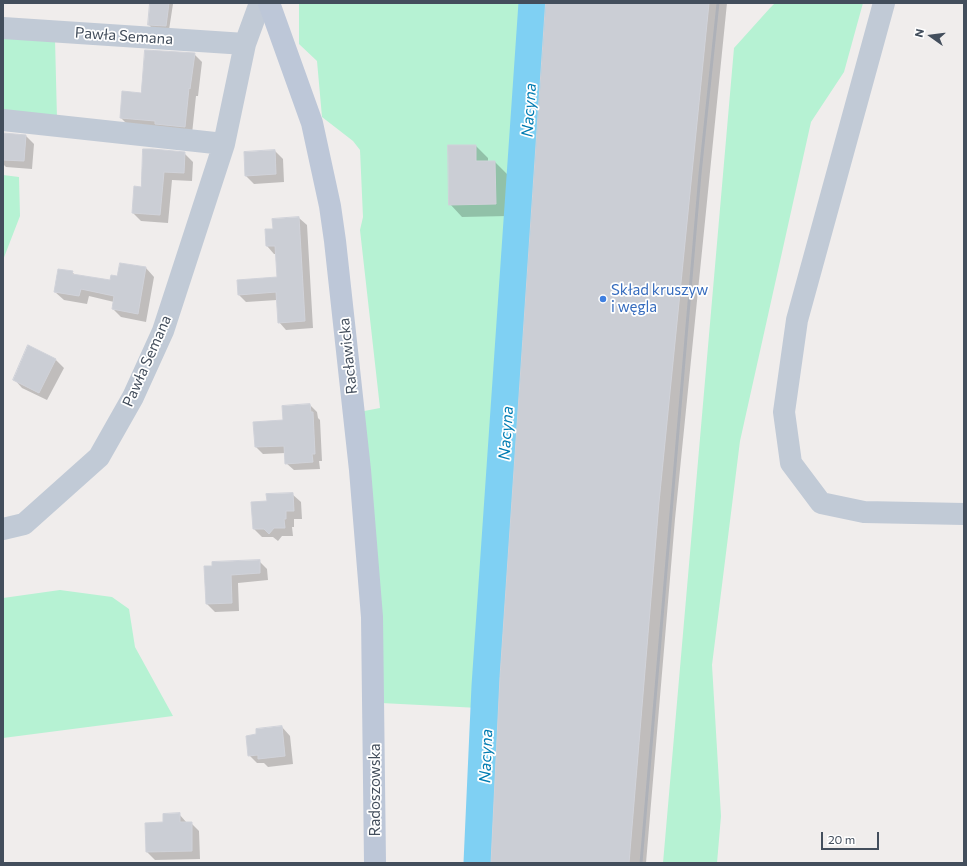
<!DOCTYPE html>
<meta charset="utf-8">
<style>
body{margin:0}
#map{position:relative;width:967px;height:866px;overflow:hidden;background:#f0edec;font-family:Commissioner,sans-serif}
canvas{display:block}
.frame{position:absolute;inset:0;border:4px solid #434e5c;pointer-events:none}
.north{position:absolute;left:911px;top:16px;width:40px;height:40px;-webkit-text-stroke:3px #fff;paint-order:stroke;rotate:284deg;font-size:11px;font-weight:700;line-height:16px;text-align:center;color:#434e5c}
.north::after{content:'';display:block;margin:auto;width:14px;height:18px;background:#434e5c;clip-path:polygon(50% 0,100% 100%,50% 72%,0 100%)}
.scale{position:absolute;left:821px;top:832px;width:58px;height:18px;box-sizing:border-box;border:2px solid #434e5c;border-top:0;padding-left:5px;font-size:12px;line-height:14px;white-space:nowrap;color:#434e5c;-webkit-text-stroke:3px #fff;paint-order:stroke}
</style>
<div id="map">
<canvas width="967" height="866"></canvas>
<div class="frame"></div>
<div class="north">N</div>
<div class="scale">20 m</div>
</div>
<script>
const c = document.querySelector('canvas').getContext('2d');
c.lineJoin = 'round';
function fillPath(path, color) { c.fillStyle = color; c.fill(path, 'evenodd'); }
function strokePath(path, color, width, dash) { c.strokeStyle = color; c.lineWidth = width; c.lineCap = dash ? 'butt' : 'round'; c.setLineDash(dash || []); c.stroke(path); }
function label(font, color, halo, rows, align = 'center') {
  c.font = font + ' Commissioner,sans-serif'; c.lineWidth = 3.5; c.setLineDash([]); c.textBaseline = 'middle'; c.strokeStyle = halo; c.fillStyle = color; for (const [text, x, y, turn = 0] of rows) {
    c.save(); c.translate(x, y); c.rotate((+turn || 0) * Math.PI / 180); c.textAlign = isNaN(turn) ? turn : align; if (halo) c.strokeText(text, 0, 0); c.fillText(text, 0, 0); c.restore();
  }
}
fillPath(new Path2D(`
 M299,3H531L519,157L493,432L479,708L381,703L359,412L380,408L360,230L363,217L360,150L353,141L322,117L317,61L299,44Z
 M775,3H863L844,72L811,122L740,441L712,665L721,816L717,863H663L734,48L770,8Z
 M3,35L55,39L57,119L3,114Z
 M3,175L19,177L20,216L3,260Z
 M60,590L112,597L129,609L135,647L173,716L3,738V598Z`), '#b6f2d3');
fillPath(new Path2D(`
 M152,3H171L173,4L169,30L153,29L149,25Z
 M547,3H727L675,519L646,863H492Z
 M194,54L202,62L198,96H196L192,134L129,126L121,118L142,94Z
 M3,134L26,136L34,144L32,169L6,167L3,164Z
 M476,146L488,158V162H495L507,174L508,216L462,217L450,204Z
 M275,151L283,159L284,182L254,184L246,176Z
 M184,153L193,162L192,181L172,180L168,223L141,221L133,213L141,188Z
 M299,218L307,225L313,328L286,330L279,322L277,300L246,302L238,294L278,278L276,254H274L267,246L266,230H274Z
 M121,264L146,268L154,277L146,322L121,317L113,309L114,302L89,296L87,304L64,300L55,292L72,272L76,276L111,282L118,278Z
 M55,359L64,368L47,400L22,388L14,379Z
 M310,405L317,412L318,418L320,420L322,461H319L320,469L294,470L286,463V453L263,454L256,447L284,421Z
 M292,494L301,502L302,519H294V527H292L293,536H282L278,541L273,537H262L254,529Z
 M259,561L267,569L268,580L238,583L239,611L215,612L207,604L205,567Z
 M282,727L290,736L293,764L268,767L264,763H257L249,755Z
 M179,814L187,823H191L199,831L200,859L155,860L147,852L164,823Z`), '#0003');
strokePath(new Path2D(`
 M481,863L489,686L536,3`), '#7fd0f3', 35);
const building = new Path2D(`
 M150,3H169L166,26L148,25Z
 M546,3H709L659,502L629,863H491L500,677Z
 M145,50L195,53L190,89L189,88L185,127L155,124V121L120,118L122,91L141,93Z
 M3,133L26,135L24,161L3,160Z
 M448,145H476V161H495L496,204L449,205Z
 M143,149H152L185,152L184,173L164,172L160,215L132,213L134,186L141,187Z
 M275,150L276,174L245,176L244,152Z
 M299,217L305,321L278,323L276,292L238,295L237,280L277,277L275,246H266L265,229H273L272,219Z
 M120,263L146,267L138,314L112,309L114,296L81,289L79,296L54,292L58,269L73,271L72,274L110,280L111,275L117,276Z
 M28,345L56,359L39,393L13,380Z
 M310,404L311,412H313L315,454H312L313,462L285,464L284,446L255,447L253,422L283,420L282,406Z
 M293,493L294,511H286V519H284L285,528H274L269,534L264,529H253L251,502L267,501L266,494Z
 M260,560V573L231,575L232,603L206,604L204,566H212V562Z
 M282,726L285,756L258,759V755L248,756L246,736L256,734V729Z
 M180,813V822H192V851L146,852L145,823L163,822V814Z`);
fillPath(building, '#cbced5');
strokePath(building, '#d0d2d9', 1);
strokePath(new Path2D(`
 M884,3L797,320L784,412L791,463L821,503L864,512L964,514
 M3,28L245,44
 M3,120L224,144
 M3,529L24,524L99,457L133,397L163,331L224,144L245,44L260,3`), '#c1cad6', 22);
strokePath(new Path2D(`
 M269,3L312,123L330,206L335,241L360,470L372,617L375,863`), '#bdc7d8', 22);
strokePath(new Path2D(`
 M641,863L700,174L718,3`), '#aeb1b8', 3);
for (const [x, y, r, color] of [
 [603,299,4,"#3f7fe0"]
]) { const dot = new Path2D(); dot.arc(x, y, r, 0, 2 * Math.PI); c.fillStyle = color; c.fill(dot); strokePath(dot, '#fff', 1.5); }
label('15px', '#434e5c', '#fff', [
 ["Pawła Semana",124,36,4],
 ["Racławicka",348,356,-96],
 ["Pawła Semana",147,361,-66],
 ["Radoszowska",375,790,-90]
]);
label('15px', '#366cbe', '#fff', [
 ["Skład kruszyw",611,290],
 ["i węgla",611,307]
], 'left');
label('italic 16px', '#007cb2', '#fff', [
 ["Nacyna",529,110,-86],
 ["Nacyna",506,433,-86],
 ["Nacyna",486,756,-88]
]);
</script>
